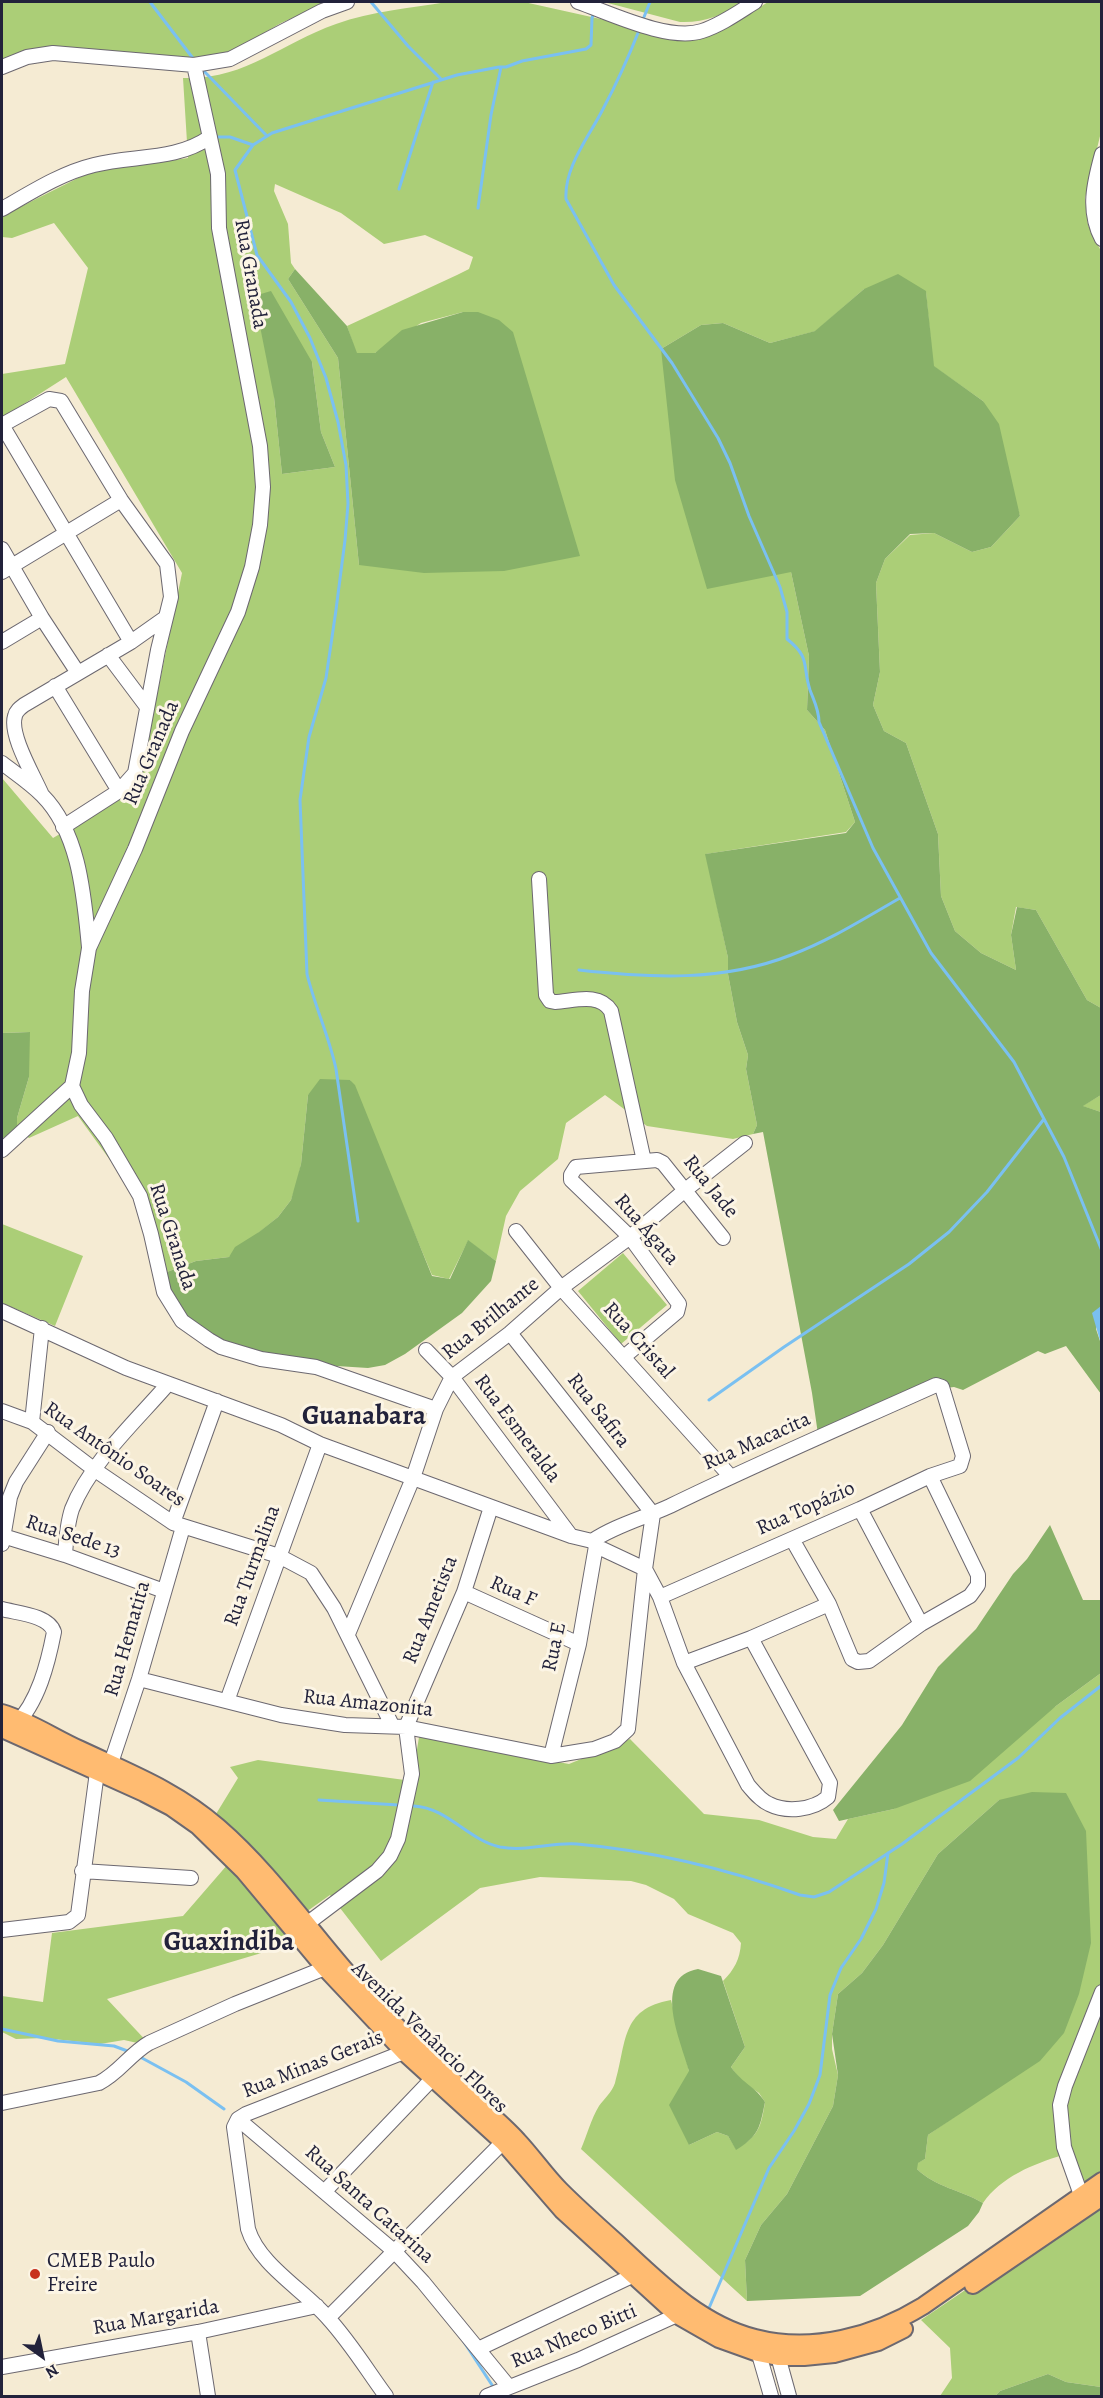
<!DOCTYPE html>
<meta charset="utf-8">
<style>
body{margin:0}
#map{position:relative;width:1103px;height:2398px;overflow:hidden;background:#f5ebd3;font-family:Alegreya,serif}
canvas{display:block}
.frame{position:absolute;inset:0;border:3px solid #22223b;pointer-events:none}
.north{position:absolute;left:12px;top:2326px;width:60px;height:60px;-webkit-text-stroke:4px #fcf5e5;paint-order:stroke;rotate:147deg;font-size:16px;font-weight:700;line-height:24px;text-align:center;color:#22223b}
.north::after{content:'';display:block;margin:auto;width:21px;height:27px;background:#22223b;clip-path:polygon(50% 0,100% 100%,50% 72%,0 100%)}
</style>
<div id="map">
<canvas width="1103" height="2398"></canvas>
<div class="frame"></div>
<div class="north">N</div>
</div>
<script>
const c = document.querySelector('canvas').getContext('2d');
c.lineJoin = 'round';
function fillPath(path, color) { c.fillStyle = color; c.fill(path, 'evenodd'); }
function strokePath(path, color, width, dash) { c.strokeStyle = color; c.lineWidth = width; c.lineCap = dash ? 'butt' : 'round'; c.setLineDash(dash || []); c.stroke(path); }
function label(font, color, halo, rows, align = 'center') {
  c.font = font + ' Alegreya,serif'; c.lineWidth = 6; c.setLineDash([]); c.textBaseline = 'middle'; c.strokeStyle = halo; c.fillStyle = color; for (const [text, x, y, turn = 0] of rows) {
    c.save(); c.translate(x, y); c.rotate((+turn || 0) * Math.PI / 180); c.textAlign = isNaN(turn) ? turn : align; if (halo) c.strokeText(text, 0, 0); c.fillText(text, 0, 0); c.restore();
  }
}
fillPath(new Path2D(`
 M2,2H329L281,23L228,54L206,61L83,49L2,63Z
 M447,2H524L677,36L717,32L727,28L768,2H1101V132L1085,198L1088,225L1102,253L1101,1008L1087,1000L1036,910L1016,907L1011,935L1016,970L981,953L955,931L941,896L938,834L906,743L884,731L873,705L880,672L876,583L885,559L910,535L934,533L972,552L991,547L1020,516L983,401L933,366L926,292L864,289L816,331L770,343L723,323L701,325L661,349L791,572L809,656L807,710L825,730L855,822L846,832L706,854L728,958V974L737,1022L748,1055L746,1069L757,1125L753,1134L733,1139L647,1126L605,1095L566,1123L558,1159L520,1191L506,1216L496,1261L468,1241L449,1279L432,1275L350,1080H342L308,1095L301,1164L297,1183L291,1200L278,1217L229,1257L196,1261L159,1275L142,1204L78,1116L29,1138L17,1128V1118L29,1077V1032L2,1033V778L53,838L138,788L182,573L66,377L2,418V374L65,364L88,268L54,223L12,238L2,237V216L78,178L96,171L188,158L183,78C246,80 279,44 336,24C372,11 410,8 447,2ZM275,184L341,213L384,244L425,235L473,257L469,269L457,275L347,326L356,353H375L421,323L463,312L359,565L338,358L288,279L295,269L291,263L288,224L274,191ZM312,362L321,432L335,467L282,474L274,397Z
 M604,2H743C723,15 704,23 680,22Z
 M1101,1095V1112L1082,1106Z
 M2,1224L83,1256L55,1326L2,1303Z
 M623,1253L667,1305L621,1344L578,1291Z
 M1101,1673V2179L1078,2194L1063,2155C1033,2164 1001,2177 983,2203C961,2190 935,2187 917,2169V2163L925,2159L928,2135L970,2106L999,1800L938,1854L883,1945L862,1973L838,1994L832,2034V2049L838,2075L833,2106L787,2194L761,2225L745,2260L747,2301L581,2149C587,2135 591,2119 599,2106C604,2099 612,2092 615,2083C627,2043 620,2009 671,2000L689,2071V2145L717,2132L728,2136L736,2149C759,2136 761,2127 765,2102L759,2093L741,2081L731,2067L745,2047L723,1981C734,1970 740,1959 741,1943L733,1933L688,1914L674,1899L646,1885L631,1881L540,1877L480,1888L381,1961L330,1895L306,1912L216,1814L238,1778L230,1767L258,1760L412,1781L419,1737L569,1764L630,1739L704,1814L759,1820L813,1837L836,1839L848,1819L894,1809L1056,1706Z
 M228,1864L295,1943L107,1999L151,2046L124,2040L100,2044L44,2038L16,2039L2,2032V1996L43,2002L52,1933L183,1916Z
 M1101,2198V2387L1066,2382L1048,2374L1000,2391L995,2396H940L952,2378L950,2348L921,2320Z`), '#abce77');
fillPath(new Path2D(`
 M295,269L347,326L357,353H375L402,330L463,312H478L499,320L513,332L580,556L504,571L424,573L359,565L338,358L288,279Z
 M898,274L926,291L934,366L983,401L999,424L1020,516L991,547L972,552L934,533L910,534L885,559L876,583L880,672L873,705L884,731L906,743L938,834L941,896L955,931L981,953L1016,970L1011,935L1017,907L1036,910L1087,1000L1101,1008V1095L1083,1106L1101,1112L1102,1306L1096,1329L1101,1344V1394L1066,1346L1045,1354L1038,1351L963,1390L954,1387L937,1389L819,1441L812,1393L763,1132L753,1134L757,1125L746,1069L748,1055L737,1022L728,974V958L705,854L846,833L855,822L825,730L807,710L809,656L791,572L707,589L675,480L661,349L701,325L723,323L770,343L815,331L864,289Z
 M271,291L312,362L321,432L335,467L282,474L274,397L254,296Z
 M30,1032L29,1077L17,1118V1128L2,1139V1033Z
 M320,1079L350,1080L355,1085L432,1276L450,1279L468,1240L496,1261L491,1281L462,1313L405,1354L385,1365L368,1368L274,1362L188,1331L159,1275L196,1261L229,1257L235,1247L259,1232L278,1217L291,1200L301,1164L308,1095Z
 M1050,1525L1083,1600H1101V1673L1056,1706L970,1781L894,1809L839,1821L833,1810L902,1725L938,1667L976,1629L1013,1574L1027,1559Z
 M1032,1792L1066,1793L1086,1831L1091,1943L1079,1994L1064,2033L1040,2061L928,2135L925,2159L918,2163L917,2169C935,2187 961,2190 983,2203L979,2212L968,2226L860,2296L747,2301L745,2260L761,2225L787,2194L833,2106L838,2075L832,2034L838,1994L862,1973L883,1945L938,1854L999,1800Z
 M698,1969L721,1976L745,2047L731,2067C743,2084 756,2087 765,2102C760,2127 759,2136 736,2150L728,2136L717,2132L689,2145L669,2105L689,2071C681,2041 651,1977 698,1969Z
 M1048,2374L1066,2382L1101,2387V2396H995L1000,2391Z`), '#88b168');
fillPath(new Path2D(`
 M1101,1306V1344L1092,1313Z`), '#7ac0f1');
strokePath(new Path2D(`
 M150,2L195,61
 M371,2L408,46L441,79
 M642,22L650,2
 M640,28C629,56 617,83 603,109C589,137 564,167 566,199L614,285L672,363L718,438L730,463L749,516L780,587L787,612V639C811,658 802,665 810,690C814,701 819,710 819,722L873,848L931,953L1014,1062L1064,1157L1102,1251
 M201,68L267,136
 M213,137H230L253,145
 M399,189L433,82
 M478,208L491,115L501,67
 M579,970C650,978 723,982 791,955C829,941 865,918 900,898
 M358,1221L336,1069C329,1036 315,1007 307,974L300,800L309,737L326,678L336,610L345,540L348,504L346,465L338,422L326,378L310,338L291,302L257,255L235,170L253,145L272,133L457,75L499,67H506L522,61L586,49L591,45L592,18L594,12
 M709,1400L784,1347L909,1264L949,1232L987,1192L1044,1119
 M319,1800L398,1805
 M414,1806C448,1808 468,1840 500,1847C526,1852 552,1842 577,1844C655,1851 727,1869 800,1895L814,1897L829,1892L902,1844L1018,1758L1060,1718L1102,1685
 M2,2029L58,2041L114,2046L130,2052
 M142,2058L186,2082L224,2109
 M709,2308L769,2168L794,2131L809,2104L820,2075L830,1995L841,1968L861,1939L876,1909L884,1883L888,1853
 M464,2342L492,2385`), '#7ac0f1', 3);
const minor = new Path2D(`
 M578,2C610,13 669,42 702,31C721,25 739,12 755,2
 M194,65L218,174L219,228L260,446L263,487L260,525L252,567L238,612L182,731L135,849L89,948L82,991L79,1053L72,1086L81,1105L106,1138L140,1196L151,1234L164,1292L182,1321L209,1340L221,1347L261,1359L316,1367L436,1409
 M2,67L27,57L53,53L194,65L230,59L322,11L347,2
 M1102,154C1094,183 1087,211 1102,239
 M2,209C30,193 61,173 94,165C133,155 176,161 210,137
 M2,425L49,399L61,401L121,500L167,564L171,597L158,650L135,773L119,791L63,827
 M2,425L131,642
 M2,549L42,618L78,673
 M2,572L121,500
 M2,642L42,618
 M108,655L147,707
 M55,686L119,791
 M2,763C15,773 30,783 42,795C80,833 84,897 89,947
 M42,795C34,776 9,735 15,716C16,711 20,708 24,705L131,642L165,618
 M539,879L546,995L550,1001L555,1002C574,1001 599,992 611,1011L644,1161
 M2,1150L72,1086
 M516,1231L561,1288L731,1477
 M2,1311L126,1368L281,1425L320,1444L571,1536L592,1541L596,1546L645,1569L660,1597L684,1663L748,1785C754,1792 760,1800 769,1804C787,1813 813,1810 828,1797L830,1783L751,1638
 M426,1350L452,1377L571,1536
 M625,1356L677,1312L679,1304L630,1237L571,1180V1175L576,1167L657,1160L663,1163L723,1238
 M2,1411L32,1422L95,1470L173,1523L279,1556L311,1573L334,1608L392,1725
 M32,1422L42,1328
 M860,1509L921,1624
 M173,1523L217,1401
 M3,1536L65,1555L164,1591
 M792,1539L829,1604L852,1659L858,1662L869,1661L921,1624L970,1596L978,1585V1575L930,1476
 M592,1541C616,1525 644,1518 670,1506C758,1463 847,1425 936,1385L942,1387L963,1456L960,1466L930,1476L860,1509L660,1597
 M2,1544L10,1497L16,1482L48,1432
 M65,1555C66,1540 67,1524 72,1509C90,1463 136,1421 168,1384
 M464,1592L579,1644
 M2,1609C16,1613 49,1615 54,1632C48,1663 38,1703 15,1725
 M348,1634L413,1478L436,1409L452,1377L510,1333L561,1288L630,1237L684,1191L745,1143
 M684,1663L751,1638L829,1604
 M139,1679L281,1715L345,1725L406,1727L551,1756L594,1749L615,1741L628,1729L645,1569L653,1514L510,1333
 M227,1701L320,1444
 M551,1756L579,1644L596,1546
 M111,1763L139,1679L183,1527
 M82,1871L191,1878
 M308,1923L377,1871L390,1856L398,1839L412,1774L406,1727L464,1592L491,1507
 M2,1930L69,1922L78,1915L97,1772
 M2,2103L99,2083C119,2073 130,2054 149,2043L235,2004L325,1968
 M238,2119L394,2251L423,2282L509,2387
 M325,2191L432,2079
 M1081,2195L1064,2147L1060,2105L1065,2086L1102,1992
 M328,2318L503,2142
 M198,2332L208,2396
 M756,2344L771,2396
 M478,2349L632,2276
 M776,2349L789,2396
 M2,2367L198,2332L317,2306
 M386,2396C367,2370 350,2342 328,2318C304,2290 259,2265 248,2229L234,2127L238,2119L246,2114L404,2052
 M487,2396L578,2360L677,2315`);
const major = new Path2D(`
 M2,1713C30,1721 54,1738 81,1750C130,1773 177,1791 218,1827C269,1871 307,1927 351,1977C385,2016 424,2054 462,2089C481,2107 501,2122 518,2141C533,2157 545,2175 560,2190C578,2208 597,2225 616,2242C657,2280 699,2324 755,2338C813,2353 874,2336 923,2306L1102,2181
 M2,1729L144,1793L171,1807L198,1826L244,1871L325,1968L404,2052L503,2142L562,2210L677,2315L719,2339L758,2353L778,2357H804L834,2354L878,2342L904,2329
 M973,2285L1102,2197`);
strokePath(minor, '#6c6870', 16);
strokePath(major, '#6c6870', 20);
strokePath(minor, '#fff', 14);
strokePath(major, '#ffbb71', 16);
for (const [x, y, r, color] of [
 [35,2274,6,"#c8321e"]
]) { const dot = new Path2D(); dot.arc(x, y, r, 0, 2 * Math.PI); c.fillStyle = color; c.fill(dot); strokePath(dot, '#fcf5e5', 2); }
label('21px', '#22223b', '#fcf5e5', [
 ["Rua Granada",250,274,80],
 ["Rua Granada",152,753,-67],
 ["Rua Jade",710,1187,51],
 ["Rua Ágata",646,1230,49],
 ["Rua Granada",172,1237,72],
 ["Rua Brilhante",491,1319,-39],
 ["Rua Cristal",638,1341,48],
 ["Rua Safira",598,1411,52],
 ["Rua Esmeralda",517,1429,53],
 ["Rua Macacita",757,1442,-24],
 ["Rua Antônio Soares",114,1455,35],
 ["Rua Topázio",806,1509,-24],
 ["Rua Sede 13",73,1537,18],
 ["Rua Turmalina",253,1566,-70],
 ["Rua F",513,1592,24],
 ["Rua Ametista",431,1610,-68],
 ["Rua Hematita",128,1639,-74],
 ["Rua E",555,1647,-78],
 ["Rua Amazonita",368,1704,6],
 ["Avenida Venâncio Flores",429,2038,44],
 ["Rua Minas Gerais",313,2065,-22],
 ["Rua Santa Catarina",369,2205,42],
 ["Rua Margarida",156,2318,-10],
 ["Rua Nheco Bitti",574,2337,-23]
]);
label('21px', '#22223b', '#fcf5e5', [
 ["CMEB Paulo",47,2262],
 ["Freire",47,2286]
], 'left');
label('bold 27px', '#22223b', '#fcf5e5', [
 ["Guanabara",364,1417],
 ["Guaxindiba",229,1943]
]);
</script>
